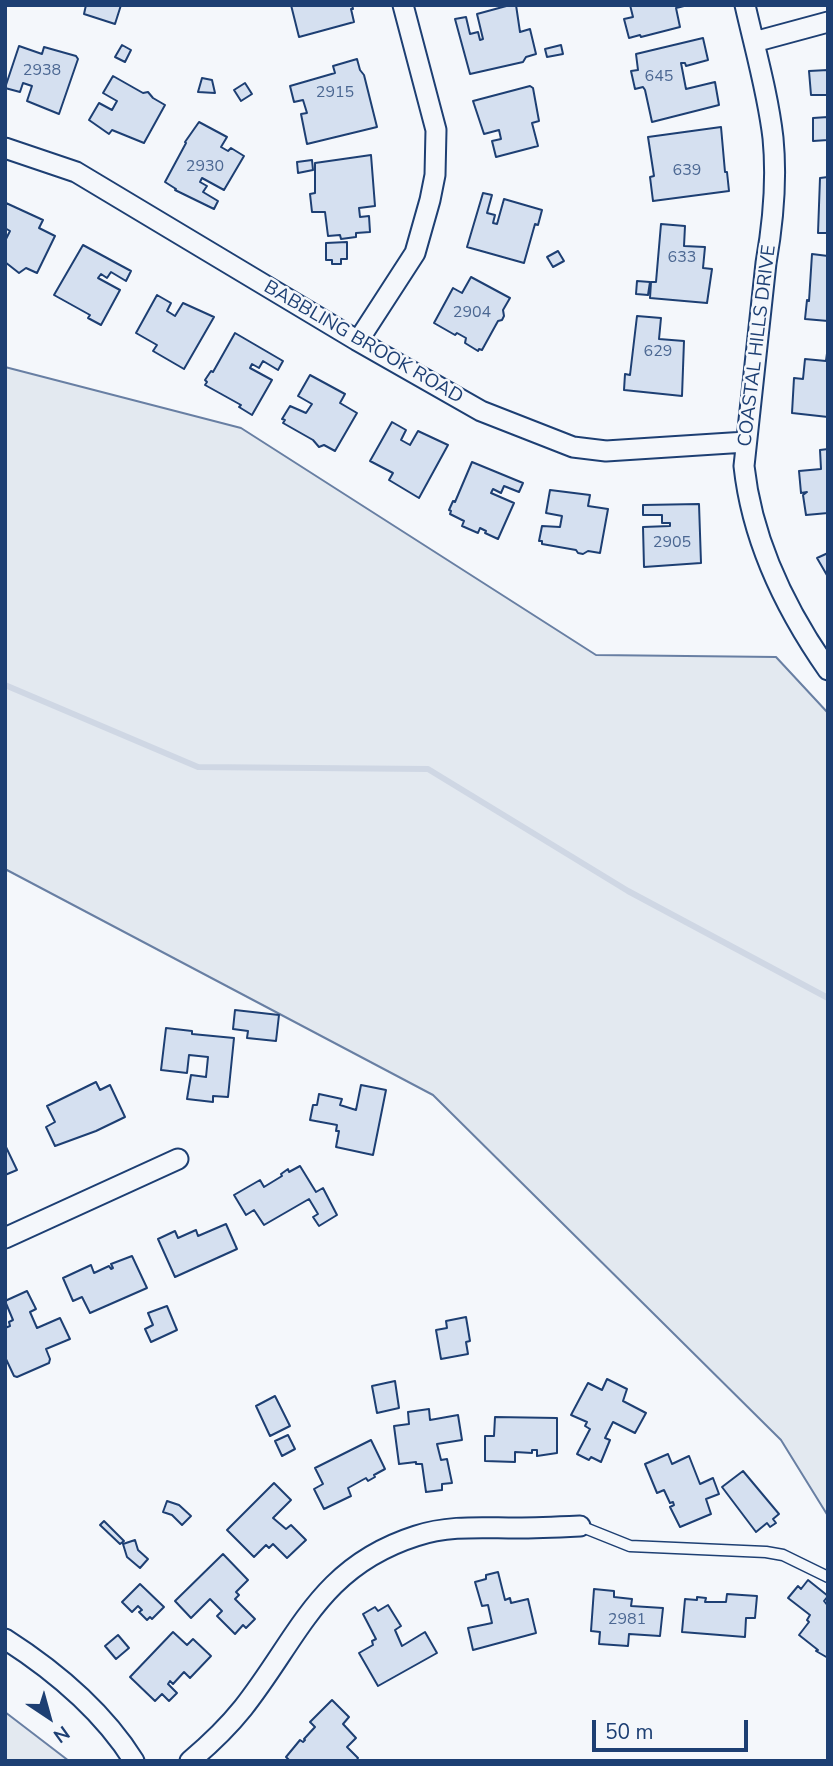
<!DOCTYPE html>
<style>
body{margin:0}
#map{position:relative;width:833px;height:1766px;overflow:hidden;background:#f4f7fb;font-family:"Nunito Sans",sans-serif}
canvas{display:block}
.frame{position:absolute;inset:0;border:7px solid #1d3f73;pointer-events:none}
.north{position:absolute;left:14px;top:1682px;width:70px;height:70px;-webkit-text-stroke:5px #f4f7fb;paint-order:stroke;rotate:144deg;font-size:19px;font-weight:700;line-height:28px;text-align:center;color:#1d3f73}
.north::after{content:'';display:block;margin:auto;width:24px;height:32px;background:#1d3f73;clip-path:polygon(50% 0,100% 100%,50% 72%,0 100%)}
.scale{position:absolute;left:592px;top:1720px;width:156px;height:32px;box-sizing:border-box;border:4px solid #1d3f73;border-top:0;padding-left:9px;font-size:21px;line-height:24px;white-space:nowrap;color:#1d3f73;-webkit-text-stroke:5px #f4f7fb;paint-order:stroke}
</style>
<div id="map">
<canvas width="833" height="1766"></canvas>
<div class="frame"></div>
<div class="north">N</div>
<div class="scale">50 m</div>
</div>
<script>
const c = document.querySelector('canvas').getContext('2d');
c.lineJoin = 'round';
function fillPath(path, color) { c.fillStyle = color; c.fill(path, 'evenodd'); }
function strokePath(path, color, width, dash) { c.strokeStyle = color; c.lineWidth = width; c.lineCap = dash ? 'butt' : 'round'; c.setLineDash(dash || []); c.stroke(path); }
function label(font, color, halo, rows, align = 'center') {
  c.font = font + ' "Nunito Sans",sans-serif'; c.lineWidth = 5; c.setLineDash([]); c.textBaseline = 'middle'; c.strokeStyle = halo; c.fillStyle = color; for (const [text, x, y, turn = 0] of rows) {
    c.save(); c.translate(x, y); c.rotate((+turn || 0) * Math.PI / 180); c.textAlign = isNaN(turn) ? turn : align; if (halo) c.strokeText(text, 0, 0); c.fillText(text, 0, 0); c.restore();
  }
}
const green = new Path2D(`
 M5,367L241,428L596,655L776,657L828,713V1516L781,1440L433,1095L5,869Z
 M5,1712L69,1761H5Z`);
fillPath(green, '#e3e9f0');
strokePath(green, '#687fa3', 2);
strokePath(new Path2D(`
 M5,685L198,767L428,769L628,891L828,998`), '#cfd7e4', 6);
const building = new Path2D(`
 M86,5H121L115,24L84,14Z
 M291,5H352L353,9H351L354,22L299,37Z
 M510,5H516L520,32L530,29L536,54L526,57L523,62L470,74L455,19L466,17L470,34L478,32L480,40L483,39L477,14Z
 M630,5H688L676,8L680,27L641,37L640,35L629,38L624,19L633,17Z
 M703,38L708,60L686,66L685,63H681L686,89L715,82L719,105L652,122L645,90L643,87L635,89L631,71L638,70L636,54Z
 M122,45L131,50L125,62L115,57Z
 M561,45L563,54L547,57L545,49Z
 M19,46L42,54L44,47L76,56L78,59L59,114L27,101L32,86L23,83L20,92L5,88Z
 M357,59L360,70L364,75L377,127L307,144L301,114L307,113L303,100L294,102L290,86L335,73L333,66Z
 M828,70V95H811L809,71Z
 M113,76L143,93L148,92L153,98L165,105L144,143L112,130L109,134L89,120L99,103L112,110L117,101L103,93Z
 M202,78L212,80L215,93L198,92Z
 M245,83L252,94L241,101L234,90Z
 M530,86L533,88L539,121L532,123L538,146L496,157L492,141L501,139L499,130L484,134L473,101Z
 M828,117V140L813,141V118Z
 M199,122L227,137L221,147L228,151L231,148L244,156L224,190L202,178L200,182L207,186L203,192L218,201L214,209L175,190L176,189L165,182L186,143L185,142Z
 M721,127L725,172H727L729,191L653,201L650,177L654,176L648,137Z
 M371,155L375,206L359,208L360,217L369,216L370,232L356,233V237L341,239L340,235L328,236L325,212H312L310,194L315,193V163Z
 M312,160L313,170L298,173L297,162Z
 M828,177V233H818L820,178Z
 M483,193L492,195L487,213L495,215L493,223L497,224L504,199L542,210L538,225L535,224L524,263L467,247Z
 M6,203L43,220L39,228L55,236L37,273L26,268L19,273L5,262V241L10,231L5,228Z
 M661,224L685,226L684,246L705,247L703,268L712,269L707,303L650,298L651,282H656Z
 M347,242V259H341V264H332V260H326V243Z
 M83,245L131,271L126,281L111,272L107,278L101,274L98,278L120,290L101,325L88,318L90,315L54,295Z
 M558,251L564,261L553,267L547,257Z
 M812,254L828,256V321L805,319L807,300L809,301Z
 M471,277L510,298L503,310L504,316L502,320L498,321L482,350L479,349L478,351L465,343L466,338L457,333L455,335L434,323L453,288L462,293Z
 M637,281L650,282L648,295L636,294Z
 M157,295L171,303L167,311L175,316L183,303L214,317L184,369L153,351L157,345L136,333Z
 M637,316L661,318L659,339L684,341L682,396L624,390L625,374L630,375Z
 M235,333L283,361L278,370L263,361L259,368L252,364L250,368L272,380L252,415L239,407L241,405L205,385L207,382L205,380L211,371L213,372Z
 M828,346V417L792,413L794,378L803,379L805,359L826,361Z
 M310,375L345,394L340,403L357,413L335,451L324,445L319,447L313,440L283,423L285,420L282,419L290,406L306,413L312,404L298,396Z
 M392,422L406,430L401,440L410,445L418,431L448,445L419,498L389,480L393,473L370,461Z
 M828,449V513L806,515L803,495L807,492L801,493L799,471L821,469L820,450Z
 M472,462L523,483L519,492L504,486L501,493L493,489L491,493L514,503L498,539L485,533L486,531L480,528L478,533L462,526L464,521L450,514L451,511L449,510L453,501L455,502Z
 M550,490L590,495L588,506L608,509L600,553L588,551L583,554L578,553L576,550L542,544V541H539L542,526L560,527L562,516L546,513Z
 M699,504L701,563L644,567L643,527L670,526V523H662V515H643V505Z
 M828,553V577L817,558Z
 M235,1010L279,1015L276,1041L247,1038L248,1031L233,1029Z
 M166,1028L192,1031V1034L234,1038L228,1097L213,1096V1102L187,1099L191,1075L206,1077L208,1057L189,1055L187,1073L161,1070Z
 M96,1082L100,1090L110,1085L125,1117L96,1131L55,1146L46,1127L55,1122L47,1106Z
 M361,1085L386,1090L373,1155L336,1147L339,1131H336L337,1125L310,1120L313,1105H317L319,1094L342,1099L340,1105L356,1110Z
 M5,1145L17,1170L5,1175Z
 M300,1166L316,1192L323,1188L337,1215L319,1226L313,1217L318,1214L309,1199L264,1225L254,1210L246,1215L234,1195L260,1180L264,1187L282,1176L281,1174L288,1169L289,1172Z
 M226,1224L237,1249L175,1277L158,1239L175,1231L178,1238L196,1230L198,1236Z
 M132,1256L147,1288L90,1313L82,1297L73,1301L63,1278L91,1265L94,1273L109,1266L111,1269L113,1268L111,1264Z
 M27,1291L36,1309L30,1312L37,1328L60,1318L70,1339L46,1349L50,1359L49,1363L17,1377L14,1376L5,1357V1328L10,1326L9,1322L13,1320L5,1301Z
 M167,1306L177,1330L151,1342L145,1329L153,1325L148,1313Z
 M466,1317L470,1341L466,1342L468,1354L441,1359L436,1330L447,1328L446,1321Z
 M607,1379L627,1389L623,1401L646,1413L635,1433L613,1422L605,1438L610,1440L601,1462L591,1457L589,1460L577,1454L590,1429L585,1426L587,1422L571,1415L588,1383L602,1390Z
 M395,1381L399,1408L377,1413L372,1386Z
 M275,1396L290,1426L270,1436L256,1406Z
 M429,1409L430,1420L458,1415L462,1440L437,1444L441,1460L447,1459L452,1483L442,1484V1490L426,1492L422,1464H416V1462L399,1464L394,1426L409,1424L408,1412Z
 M495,1417L557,1418V1453L537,1456V1450H532V1453L515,1452V1462L485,1461V1436H494Z
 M288,1435L295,1449L282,1456L275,1441Z
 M371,1440L385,1469L374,1475L375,1477L368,1481L366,1478L348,1488L351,1496L324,1509L314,1489L323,1484L315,1468Z
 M668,1454L672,1464L689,1456L700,1484L713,1478L719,1494L706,1499L711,1514L680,1527L670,1507L674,1505L673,1502L670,1503L664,1490L657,1493L645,1464Z
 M743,1471L779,1514L773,1519L776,1523L770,1527L767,1523L756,1532L722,1487Z
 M274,1483L291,1500L273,1518L286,1529L291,1525L306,1540L287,1558L273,1544L269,1548L266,1545L254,1557L227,1530Z
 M167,1501L179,1505L191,1516L182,1525L172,1515L163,1512Z
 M104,1521L124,1541L120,1544L100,1525Z
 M135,1540L138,1550L148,1559L140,1568L127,1557L123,1544Z
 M223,1554L248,1580L236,1592L239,1595L235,1599L255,1619L246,1628L243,1625L235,1634L217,1616L222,1611L210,1599L191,1618L175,1601Z
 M498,1572L505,1600L510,1598L511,1603L528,1599L536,1633L473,1650L468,1628L492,1623L488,1605L482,1606L475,1582L486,1579V1575Z
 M808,1580L828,1596L824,1601L828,1606V1658L816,1651L818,1650L799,1635L809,1622L807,1620L810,1615L788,1598L798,1586L801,1589Z
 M140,1584L164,1607L152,1619L150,1617L147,1620L139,1612L142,1610L138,1606L132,1612L122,1602Z
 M594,1589L614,1591V1597L632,1599L631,1606L663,1608L660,1636L629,1634L628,1646L599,1644L600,1632L591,1631Z
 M727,1594L757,1596L755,1618H746L745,1637L682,1632L685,1599L697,1600V1597L706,1598L705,1602H726Z
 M388,1605L401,1626L395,1630L402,1646L425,1632L437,1653L378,1686L359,1653L373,1645L372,1641L376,1639L363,1614L375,1607L378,1611Z
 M173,1632L187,1645L193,1639L211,1656L190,1678L184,1672L173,1684L170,1681L168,1684L177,1693L169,1701L162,1694L155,1701L130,1677Z
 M118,1635L129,1648L116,1659L105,1646Z
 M332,1700L349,1717L343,1724L356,1738L347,1747L358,1758L356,1761H290L286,1757L300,1740L303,1742L305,1740L304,1739L315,1727L310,1722Z`);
fillPath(building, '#d5e0f0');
strokePath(building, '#1d3f73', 2);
const service = new Path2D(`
 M580,1526L630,1546L766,1552L783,1555L828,1577`);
const minor = new Path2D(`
 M745,5C755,49 768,94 773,138C777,179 773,223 766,263L744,466C752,540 786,610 828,670
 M754,42L828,22
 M5,148L76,172L358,341L481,411L573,447L606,451L746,442
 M358,341L415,253L430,200L435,175L436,130L403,5
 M5,1238L178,1159
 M5,1639C55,1671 102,1710 134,1761
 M190,1761C209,1745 227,1728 243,1708C299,1637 319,1567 416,1536C449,1525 482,1528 516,1528C538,1528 559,1527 580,1526`);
strokePath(service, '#1d3f73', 13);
strokePath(minor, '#1d3f73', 23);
strokePath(service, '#f4f7fb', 10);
strokePath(minor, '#f4f7fb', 19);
label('16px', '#4b6792', null, [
 ["2938",42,71],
 ["645",659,77],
 ["2915",335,93],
 ["2930",205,167],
 ["639",687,171],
 ["633",682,258],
 ["2904",472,313],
 ["629",658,352],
 ["2905",672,543],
 ["2981",627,1620]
]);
label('19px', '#1d3f73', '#f4f7fb', [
 ["BABBLING BROOK ROAD",363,343,30],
 ["COASTAL HILLS DRIVE",758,346,-83]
]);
</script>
